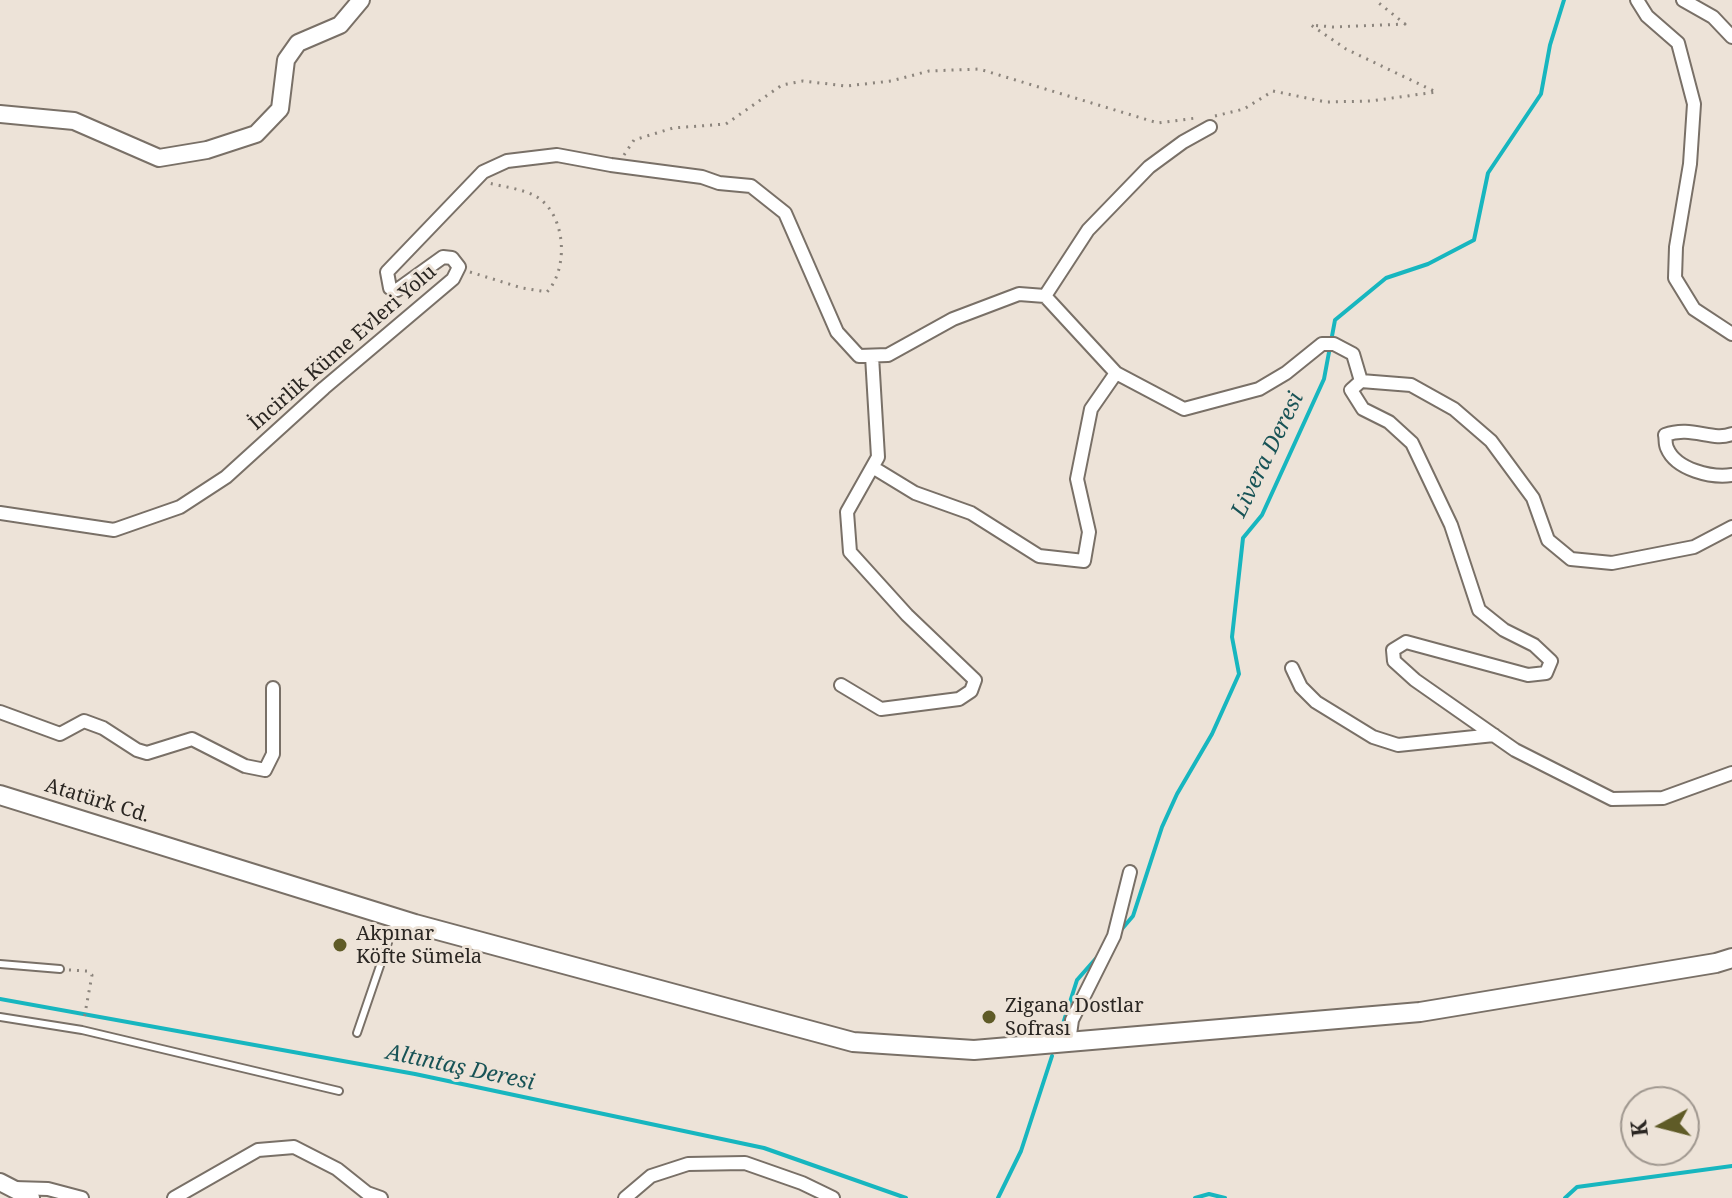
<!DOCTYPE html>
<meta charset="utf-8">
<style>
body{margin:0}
#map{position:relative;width:1732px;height:1198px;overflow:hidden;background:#ede3d8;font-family:"Noto Serif",serif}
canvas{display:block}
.north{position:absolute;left:1620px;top:1086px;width:80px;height:80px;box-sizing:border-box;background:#ede3d8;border:2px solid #9f978f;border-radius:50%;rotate:263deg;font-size:22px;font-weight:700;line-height:32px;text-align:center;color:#2a2622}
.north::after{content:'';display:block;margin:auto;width:28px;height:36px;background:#5f5b27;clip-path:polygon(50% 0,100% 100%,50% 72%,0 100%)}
</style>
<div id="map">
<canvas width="1732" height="1198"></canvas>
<div class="north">K</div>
</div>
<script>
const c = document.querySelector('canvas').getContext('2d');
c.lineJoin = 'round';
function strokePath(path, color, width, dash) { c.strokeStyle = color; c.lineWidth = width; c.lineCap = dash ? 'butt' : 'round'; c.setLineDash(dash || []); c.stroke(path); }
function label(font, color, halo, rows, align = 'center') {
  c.font = font + ' "Noto Serif",serif'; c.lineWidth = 6; c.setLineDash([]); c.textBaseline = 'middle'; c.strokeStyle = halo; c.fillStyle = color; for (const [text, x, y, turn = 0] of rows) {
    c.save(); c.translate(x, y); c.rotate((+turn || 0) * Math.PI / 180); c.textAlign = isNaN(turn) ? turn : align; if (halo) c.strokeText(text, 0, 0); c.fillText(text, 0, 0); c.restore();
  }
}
strokePath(new Path2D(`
 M1121,930L1133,916L1162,827L1177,794L1212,734L1239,674L1232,637L1243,538L1262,515L1324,379L1335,320L1386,278L1428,264L1474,240L1488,173L1541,94L1550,45L1564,0
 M0,999L415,1074L764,1148L906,1198
 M1061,1030L1077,980L1099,955
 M998,1198L1021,1151L1052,1056
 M1195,1198L1209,1194L1225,1198
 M1565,1198L1577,1187L1732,1166`), '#17b6bf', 4);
const service = new Path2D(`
 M0,964L60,969
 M0,1017L82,1030L339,1091
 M357,1033L395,922`);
const minor = new Path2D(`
 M1637,0L1647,16L1678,43L1694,104L1690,164L1676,247L1675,278L1694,309L1732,334
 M1683,0L1713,17L1732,37
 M1210,127L1183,142L1149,167L1088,230L1045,296L1116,373L1184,409L1259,389L1286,373L1322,344H1334L1353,354L1361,381
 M1732,434C1712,442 1692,425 1665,435C1666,439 1665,444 1667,448C1676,470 1712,478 1732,475
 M874,468L915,493L971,513L1039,556L1084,561L1089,532L1077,479L1091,409L1116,373
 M0,513L114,530L180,507L226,477L324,388L453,279L459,267L452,258L443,257L397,290L390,288L387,272L483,172L507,161L557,155L611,165L702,177L719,183L751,186L785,213L837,332L859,356L888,355L953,319L1019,294L1045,296
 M1732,527L1694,547L1612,563L1571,559L1548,540L1533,498L1491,441L1454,409L1411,385L1361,381L1351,390L1363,409L1389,422L1412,443L1451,525L1479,610L1504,630L1534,645L1551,661L1546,673L1528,675L1406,642L1393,650L1394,661L1415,680L1515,750L1612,799L1663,798L1732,773
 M1292,668L1301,687L1316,702L1373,737L1398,745L1494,735
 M841,685L881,709L959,699L971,691L975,680L907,615L850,552L847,512L878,457L872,356
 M0,712L60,734L84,721L103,728L137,750L147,753L192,739L245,766L265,770L273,754V688
 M1069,1042L1072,1020L1114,936L1130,872
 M14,1188L48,1189L82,1198
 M174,1198L258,1150L294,1147L337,1169L367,1193L381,1198
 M625,1198L651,1176L688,1164L745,1163L802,1183L833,1198`);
const tertiary = new Path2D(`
 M0,114L74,121L159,158L207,150L256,134L280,109L286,60L298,43L340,25L361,0
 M0,1182L31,1198`);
const secondary = new Path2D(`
 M0,795L415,924L853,1042L974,1050L1420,1012L1716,963L1732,958`);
strokePath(service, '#797067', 10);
strokePath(minor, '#797067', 16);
strokePath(tertiary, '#797067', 20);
strokePath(secondary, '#797067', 22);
strokePath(new Path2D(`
 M1215,116L1244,109L1273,91L1326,102L1371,101L1436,92L1346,49L1311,25L1333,27L1405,24L1375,0
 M624,155L634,140L673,128L726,124L782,85L803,81L846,86L891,81L929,71L979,69L1158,123L1196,118
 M470,272L522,288L547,292C569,268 566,215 537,197C524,189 504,187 489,183
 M69,970L87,971L92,975L84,1019`), '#8c857d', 3, [2, 6]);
strokePath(service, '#fff', 6);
strokePath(minor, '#fff', 12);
strokePath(tertiary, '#fff', 16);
strokePath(secondary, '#fff', 18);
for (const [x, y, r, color] of [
 [340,945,8,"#5f5b27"],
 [989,1017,8,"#5f5b27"]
]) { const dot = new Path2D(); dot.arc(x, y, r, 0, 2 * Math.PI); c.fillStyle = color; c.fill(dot); strokePath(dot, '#ede3d8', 3); }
label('20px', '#2a2622', '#ede3d8', [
 ["İncirlik Küme Evleri Yolu",343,348,-41],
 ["Atatürk Cd.",97,801,17]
]);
label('20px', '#2a2622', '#ede3d8', [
 ["Akpınar",356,934],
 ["Köfte Sümela",356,957],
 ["Zigana Dostlar",1005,1006],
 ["Sofrası",1005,1029]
], 'left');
label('italic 22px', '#185356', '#ede3d8', [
 ["Livera Deresi",1268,455,-64],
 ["Altıntaş Deresi",460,1068,12]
]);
</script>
